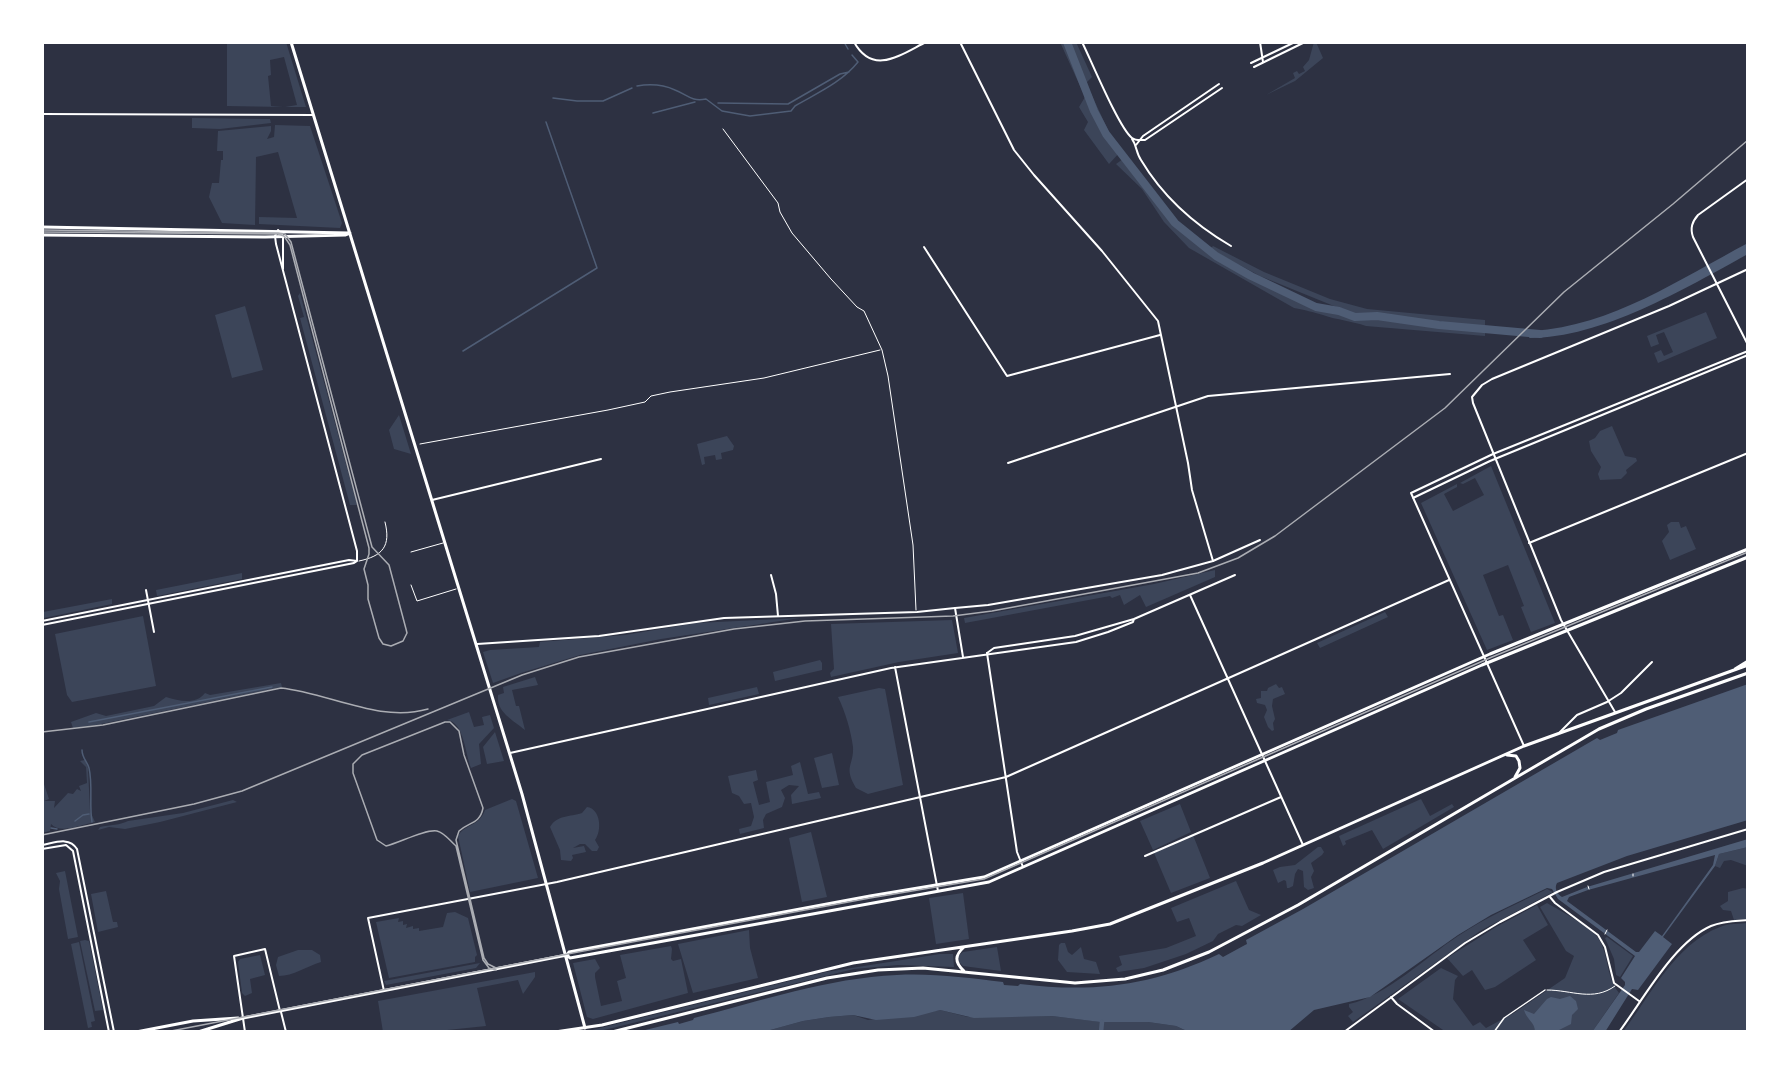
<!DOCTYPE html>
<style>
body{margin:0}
#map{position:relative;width:1790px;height:1074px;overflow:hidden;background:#2d3142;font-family:Raleway,sans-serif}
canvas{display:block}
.frame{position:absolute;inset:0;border:44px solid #fff;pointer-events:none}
</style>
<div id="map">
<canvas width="1790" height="1074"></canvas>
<div class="frame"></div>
</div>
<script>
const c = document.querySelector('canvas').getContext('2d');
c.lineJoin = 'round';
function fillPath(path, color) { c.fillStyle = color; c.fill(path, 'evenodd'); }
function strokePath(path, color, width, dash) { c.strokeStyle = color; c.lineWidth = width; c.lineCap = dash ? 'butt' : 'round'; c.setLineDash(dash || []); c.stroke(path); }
fillPath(new Path2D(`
 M227,42H286L306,107H285L297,105L284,57L270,60L271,75L268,76L271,106L283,107L227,106Z
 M1060,42H1076L1092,77L1086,83L1109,132L1121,151L1109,164L1084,130L1088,122L1079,107L1085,97Z
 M1314,42H1316L1323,58L1295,81L1266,95L1295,78L1293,73L1297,71L1299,74L1305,71L1303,67L1309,60Z
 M192,118L270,119L271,123L220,129L192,128Z
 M275,125L310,126L342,223L340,228L259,224V217L297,218L278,152L256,157L255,225L222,223L209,197L212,183H219L221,160H223V151H217L218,131L271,126V131L267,139L274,137Z
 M1123,159L1174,224L1199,245L1214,256L1254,278L1315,308L1338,312L1355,319L1377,318L1485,331V336L1366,326C1352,321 1337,320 1323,315C1313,312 1305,310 1294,308L1189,248L1164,222L1142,189L1116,164Z
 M1213,246L1264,272L1330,299L1367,309L1485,320V327L1375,314L1356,315L1260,276L1210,249Z
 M300,293L357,505H350L300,318L304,317L298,296Z
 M245,306L263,370L232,378L215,315Z
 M1706,312L1717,338L1658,363L1654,353L1661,350L1664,356L1673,352L1664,332L1656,335L1659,344L1651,347L1647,336Z
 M399,415L411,454L394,449L389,430Z
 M1612,426L1625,456L1636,458L1637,461L1626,470L1627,473L1621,479L1600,480L1598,474L1601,467L1591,451L1589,441L1595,438L1600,431Z
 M727,436L734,446L733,450L721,453L722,459L716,460L715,455L704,457L705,464L702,465L697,444Z
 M1491,466L1555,623L1531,632L1521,607L1524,606L1508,565L1483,575L1499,616L1503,615L1513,640L1487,650L1421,503L1457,484V487L1444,494L1453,511L1484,495L1475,478L1463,484L1460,483Z
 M1671,522H1679L1681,528L1686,526L1696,549L1670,560L1662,541L1669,532L1667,525Z
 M1215,570V577L1146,607L1140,595L1124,605L1120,595L1112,598L1110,596L965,623L964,618L1154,584Z
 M242,573V579L157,596L156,590Z
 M112,599V604L44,618L43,612Z
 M1385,612L1388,617L1320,648L1317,643Z
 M143,616L156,686L72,702L67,695L55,634Z
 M800,618L661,639L580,655L521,673L493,683L483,652L490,650L539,647L540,642L625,635L696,623Z
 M952,620L958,653L899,662L831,677L830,673L834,669L831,624Z
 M820,660L822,663V670L775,681L773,672Z
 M535,677L538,685L512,690L516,706H519L525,730C513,720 496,712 498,695L504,693L503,687Z
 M281,683L282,687L96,725L73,728L71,722L96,713L106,716L154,706L166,697C179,701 196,705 205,693L210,695Z
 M1276,684L1279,688L1282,687L1285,694L1273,699L1272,706L1275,719L1273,723L1274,730L1272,731L1268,727L1264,717L1267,710L1265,705L1257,703L1256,699L1261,698V691H1267L1268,688Z
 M757,687L759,694L709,705L708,698Z
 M879,688L885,689L903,785L868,794L856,788C843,766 854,766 853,747C851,731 845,711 838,697Z
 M469,712L474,727L484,725L482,717L490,715L494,728L479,744L481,764L471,768C465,753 464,722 447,720Z
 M495,732L504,761L487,764L483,747Z
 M832,753L839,785L822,788L814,758Z
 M85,760L88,768L90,811L95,822C82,824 61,835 51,824L50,831L42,833V778L49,799L44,801H55L54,808L68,793L73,794L77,789L81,791L79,786L87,783L86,767L80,761Z
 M800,762L808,794L819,792L821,798L792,804L791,795L799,786L789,785L781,790L785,798L782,807L766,814L763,820L764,828L740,834L739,829L751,826L754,817L751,803L744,804L739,796L732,793L728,776L756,770L758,780L753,782L759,805L770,802L766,782L793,775L791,766Z
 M512,799L516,801L538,878L470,892L458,836C466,823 479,827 485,810Z
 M1421,799L1430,816L1452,804L1454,807L1383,849L1372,830L1345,841L1346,844L1343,846L1339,836Z
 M233,800L237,802L160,822L125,829L109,827L98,830L100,827C109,825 121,825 128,821L183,813Z
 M1180,804L1191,832L1153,850L1140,821Z
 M587,807C601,809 602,831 595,840L599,847L597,851H592L585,844H580L573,848L584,846L586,852L572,855L573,858L571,861L561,860L560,850L550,827C557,815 570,817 582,813Z
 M811,832L827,897L802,902L789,838Z
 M1193,835L1210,878L1171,893L1154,853Z
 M1318,847H1321L1324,852L1322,855L1311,863L1314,871L1311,877L1314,888L1308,890L1304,887L1303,871L1298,869L1295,874L1293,886L1289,888H1287L1286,881L1284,880L1278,883L1273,870L1280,867L1295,865Z
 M1748,847V866L1731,860L1724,861L1720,868L1715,866L1719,854Z
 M65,871L78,937L68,939L59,889L60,881L56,873Z
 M1236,881L1249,910L1261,915L1242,926L1236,925L1218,934L1213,941L1186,954L1144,968L1118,972L1116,968L1122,965L1119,956L1166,948L1196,936L1189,918L1177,922L1171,908Z
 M1743,888L1748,889V919L1734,920L1731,911L1723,910L1720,906L1728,901V892Z
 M1547,889L1553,892L1480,931L1353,1022L1348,1016L1353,1012L1349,1007V1004C1386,996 1426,957 1458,936C1486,917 1517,904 1547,889Z
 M106,891L113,922H117L118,927L98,932L91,894Z
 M963,893L969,939L936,944L929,898Z
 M1547,903C1559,910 1595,929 1600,941C1609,958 1606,976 1619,993L1592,1032H1446L1398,999L1441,968L1458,976L1455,980L1453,999L1473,1026L1480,1022L1486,1028L1514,1013L1565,978L1574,956L1566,951L1540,907Z
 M1537,905L1548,925L1523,940L1536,960L1495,987L1485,990L1472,970L1463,976L1447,958L1496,927Z
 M455,912L468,918L477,955L475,957V962L389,978L376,922L399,918L398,922L403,921V925L407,924L406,928L413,926V929L419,928V931L443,927L447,913Z
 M1748,923V1032H1623C1650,996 1675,944 1720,927C1729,923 1739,924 1748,923Z
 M749,930L750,948L758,978L693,993L678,944Z
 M1607,937L1633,956L1620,977L1616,975L1614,959L1605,938Z
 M85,940L89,941L103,1010L95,1011L80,941Z
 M79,942L95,1021L91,1022L92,1027L88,1028L71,944Z
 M1061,943H1065L1068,952L1072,955L1081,947L1084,959L1096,962L1100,974L1067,972L1058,960L1059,945Z
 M671,946L672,949L671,959L673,961L681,959L688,993L593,1019L587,1017L573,963L595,959L600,968L595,973V977L601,1006L622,1001L617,981L626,978L620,955Z
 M997,947L1001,971L963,966L959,962L958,956L963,952Z
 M298,950H312L320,955L321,962C307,966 293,976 279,976L276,965L278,957Z
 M940,954H953L954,967L898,965L854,969L604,1030L584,1032L826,972Z
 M260,955L265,975L250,979L252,993L245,996L242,993L238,962L240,959Z
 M480,963L476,968L386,985L384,981Z
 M535,972V977L523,994L518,980L477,988L486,1026L428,1032H383L378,1001Z
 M940,1010L968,1017L1052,1016L1101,1022H1148L1176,1026L1189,1032H763L803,1021L829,1017L853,1015L868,1020Z`), '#3c4559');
fillPath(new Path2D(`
 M1748,243V254C1684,289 1602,338 1529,338L1533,331C1611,326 1680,279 1748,243Z
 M1748,684V820L1627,856L1557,883C1554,888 1557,894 1562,897L1587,887L1748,839V847L1719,854L1715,866L1663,937L1672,944L1638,990L1632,989L1605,1032H1592L1625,985V982L1621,978L1635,956L1558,899L1552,889L1547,888L1491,915L1458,935L1370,997L1314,1010L1288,1032H1189L1176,1026L1148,1022H1100L1052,1016L974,1018L940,1010L914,1017L876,1020L853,1015L829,1017L803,1021L763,1032H637L678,1022L679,1024L693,1020L694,1018C761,1001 828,978 897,975C932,973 968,978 1003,982L1004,985L1018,986L1020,984C1093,993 1152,986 1219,954L1223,957L1245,945L1247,944L1246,940L1303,909L1597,738L1600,740L1617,733L1618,730ZM1715,855L1713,865L1662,936L1655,931L1639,952H1636L1567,901L1569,897L1588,890Z
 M1570,996L1576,1001L1578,1009L1572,1015L1571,1024L1555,1032H1535C1535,1022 1526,1019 1524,1010L1534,1014L1547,999L1551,997L1560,999Z`), '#4f5d75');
strokePath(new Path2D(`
 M844,42L848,49
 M637,86C649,84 664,85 675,90C688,95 691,102 706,99L722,111L750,116L791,111L795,106C817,93 841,83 858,62L852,55
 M553,98L577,101H603L632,88
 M718,103L788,104L840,74L849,72
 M653,113L695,102
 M463,351L597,268L546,122
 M89,722L272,687
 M82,750C82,758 87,761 89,768C93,785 89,805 92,822
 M75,821L83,815L89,814
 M51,828L57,829`), '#4f5d75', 1.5);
strokePath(new Path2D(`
 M1101,1032L1102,1022`), '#4f5d75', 4.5);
strokePath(new Path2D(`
 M1067,42L1094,111L1106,134L1175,223L1216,256L1251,276L1316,307L1339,311L1355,317L1377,316L1439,325L1540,334`), '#4f5d75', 8);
strokePath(new Path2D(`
 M723,129L778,203L780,212L792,233L831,279L857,307L864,311L882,350L888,376L913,545L916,610
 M420,444L608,410L645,402L651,396L670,392L764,378L880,350
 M411,552L443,543
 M359,561C383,556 391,546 385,522
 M411,585L417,601L456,589
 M1633,874V876
 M1588,886L1589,889
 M1605,934L1607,930
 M1547,990C1572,990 1593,1002 1615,986`), '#fff', 1);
strokePath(new Path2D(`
 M1494,1032L1504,1018L1545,990`), '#fff', 1.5);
strokePath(new Path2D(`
 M1082,42C1091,60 1119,128 1132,138C1136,141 1141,140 1145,140L1222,88
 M1260,42L1263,62
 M1251,63L1295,42
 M1254,67L1305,42
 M42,114L313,115
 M1132,139C1137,146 1136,153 1141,160C1163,197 1195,225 1231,246
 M1136,145L1143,136L1219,84
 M924,247L1007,376L1160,335
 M1008,463L1208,396L1450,374
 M432,500L601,459
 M1529,543L1748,453
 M1213,561L1260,540
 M771,575L776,594L778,616
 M146,590L154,632
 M1190,595L1303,845
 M477,644L599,636L724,618L917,612L955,608
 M987,653L1017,852L1023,867
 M1560,732L1577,715L1607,702L1621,693L1652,662
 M42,845C54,843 69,836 77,849L114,1032
 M42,849L66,845L73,851L109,1032
 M1145,856L1281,797
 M1550,897L1555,903L1598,935L1605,947L1614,983L1639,1001
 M384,991L368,918L557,882L1006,777L1449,580
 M1391,997L1397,1004L1435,1032
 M245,1032L234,956L265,949L280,1011
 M1344,1032L1465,943L1500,922L1557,892L1604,872L1748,829
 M1619,1032C1643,1000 1674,942 1711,926C1723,921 1735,921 1748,920`), '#fff', 2);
strokePath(new Path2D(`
 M854,42C873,76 900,55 926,42
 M960,42L1014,150L1034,175L1102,251L1158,321L1188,463L1192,490L1213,561L1162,575L988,605L955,608L963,657
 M1748,179L1698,215C1692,222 1690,228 1693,237L1748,345
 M283,269V236L278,230L275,236L276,244L357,551V561
 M1413,498L1490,461L1748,355
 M42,621L349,560L357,561
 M42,625L354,563L357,561
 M987,653L994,648L1075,636L1134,619
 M895,667L938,891
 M1615,712L1561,620L1473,403L1472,397L1482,385L1492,379L1669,306L1748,269
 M1524,746L1411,493L1493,454L1748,351
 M510,753L891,668L1076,642L1108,632L1133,622L1134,619L1235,575
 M281,1012L286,1032`), '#fff', 2);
strokePath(new Path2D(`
 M291,42L522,794L585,1028
 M42,227L349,233
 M42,235L265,237L345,235L350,233
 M567,955L570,958L989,882L1482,665L1748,557
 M136,1032L193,1021L238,1018
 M198,1032L243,1018L567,955L569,952L870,896L984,877L1490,654L1748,549`), '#fff', 3);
strokePath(new Path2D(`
 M1735,669L1748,661
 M1507,755L1516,756L1519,761L1520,768L1515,777
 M964,971C954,962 955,955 964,947
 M555,1032L602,1025L853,963L1072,931L1110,924L1263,863L1524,746L1748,665
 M612,1032L827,978L878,970L923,968L1075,983L1125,979L1163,970L1209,952L1298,905L1599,729L1646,709L1748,673`), '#fff', 3);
strokePath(new Path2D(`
 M42,230L278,233L285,234L291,242L372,547L389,565L406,629L407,633L403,641L391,646L383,644L379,638L368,599V585L364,569L369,554V548L290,245L284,236L278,234L42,232
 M496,968L488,964L484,958L456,840L459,831C469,822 480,824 483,808L464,755L459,731L450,722H445L362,755L353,764V773L377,840L386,846C399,843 425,829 437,831C445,833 450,841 456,846L483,960L489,968L496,970
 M166,1032L578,952L870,898L984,879L1492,657L1748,552`), '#abadb3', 1.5);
strokePath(new Path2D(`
 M42,732L103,725L281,688C329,693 379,723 428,709
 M42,835L194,804L242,791L522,675L579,657L734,629L805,621L953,616L992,611L1198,573L1238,558L1275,536L1445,408L1564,292L1673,204L1748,140`), '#abadb3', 1.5);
</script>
